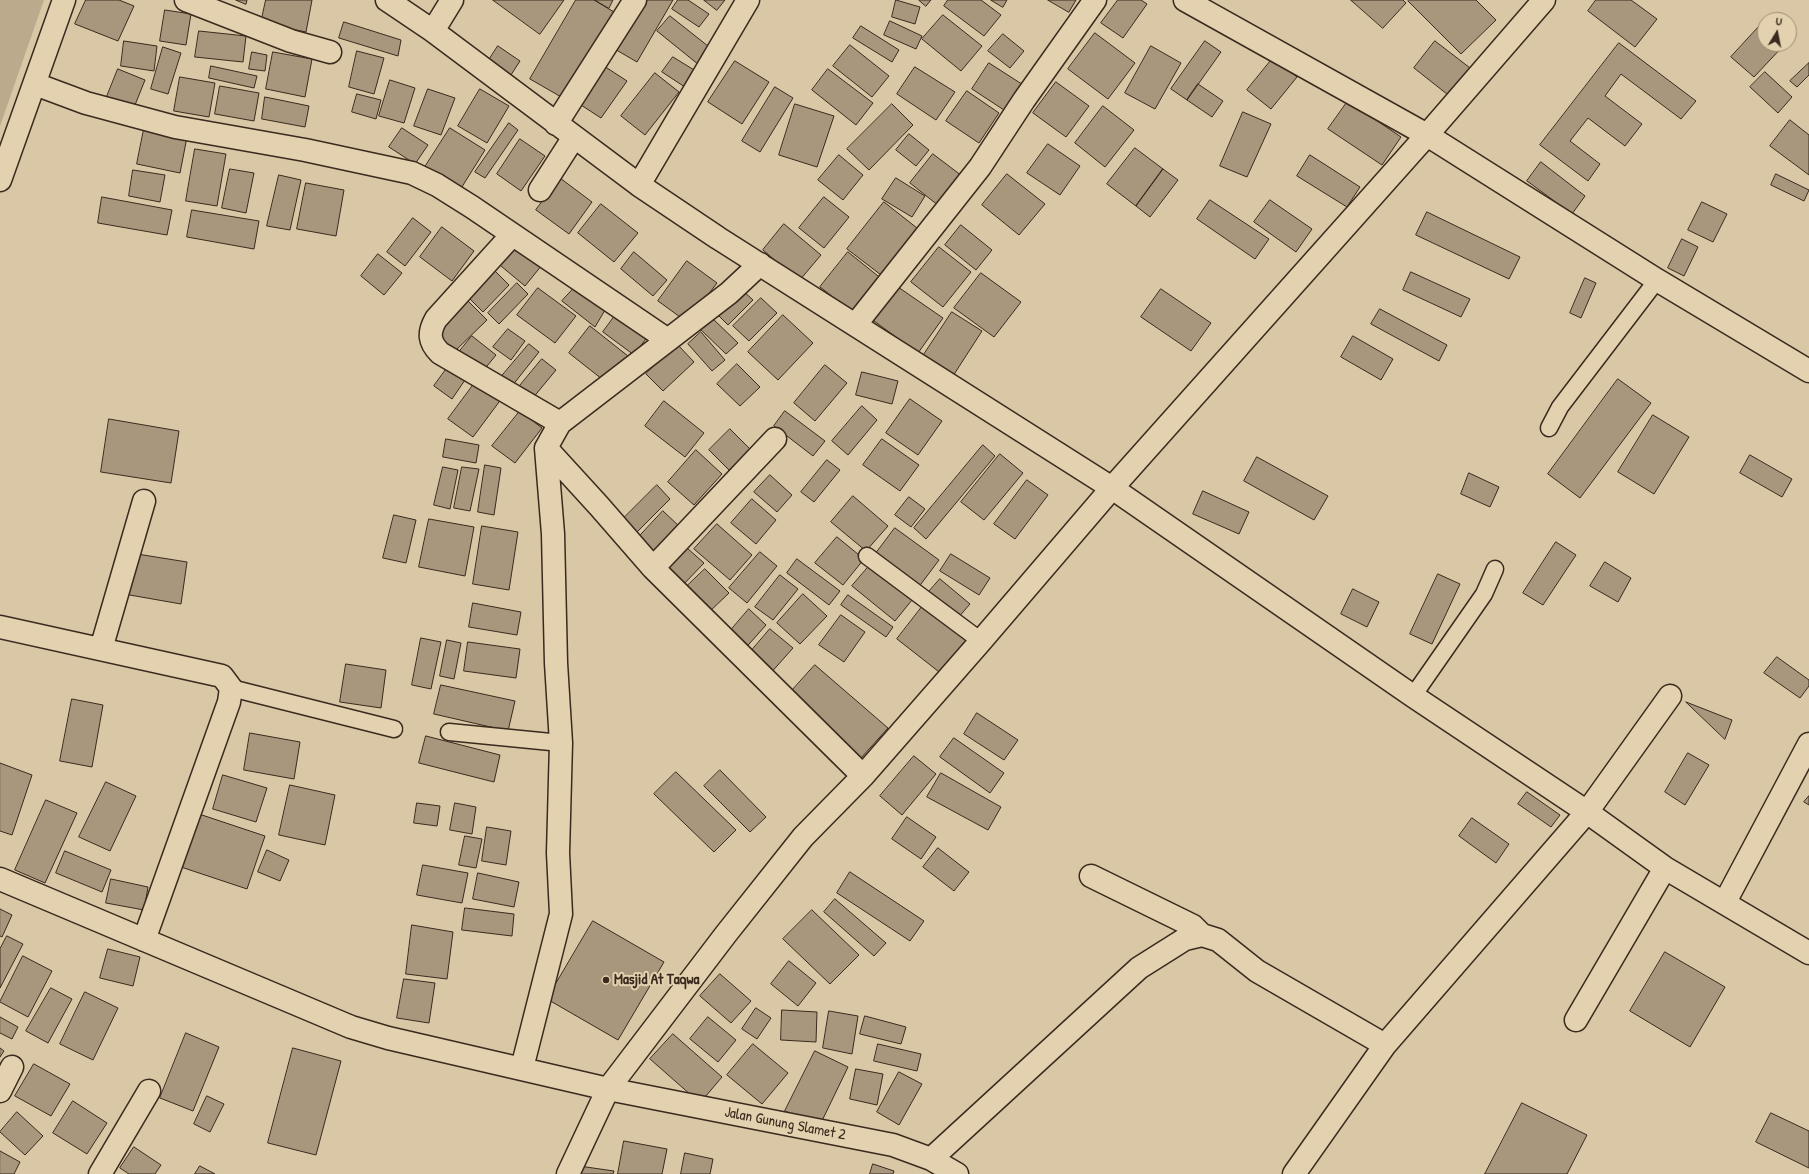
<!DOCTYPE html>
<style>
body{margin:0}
#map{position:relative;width:1809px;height:1174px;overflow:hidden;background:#d9c7a6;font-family:"Patrick Hand",sans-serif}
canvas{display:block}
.north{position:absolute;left:1757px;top:12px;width:40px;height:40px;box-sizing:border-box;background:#e3d1af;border:1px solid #a08e75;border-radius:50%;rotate:10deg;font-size:11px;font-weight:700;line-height:16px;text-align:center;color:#3b2a1e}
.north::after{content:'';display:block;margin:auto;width:14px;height:18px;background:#3b2a1e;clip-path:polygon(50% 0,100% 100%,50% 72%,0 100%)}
</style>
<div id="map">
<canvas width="1809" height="1174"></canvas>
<div class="north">U</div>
</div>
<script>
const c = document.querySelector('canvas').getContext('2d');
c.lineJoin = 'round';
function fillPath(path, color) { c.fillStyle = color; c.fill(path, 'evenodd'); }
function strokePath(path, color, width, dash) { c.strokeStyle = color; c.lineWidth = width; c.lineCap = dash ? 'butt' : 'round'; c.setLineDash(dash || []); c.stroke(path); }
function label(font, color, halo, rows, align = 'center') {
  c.font = font + ' "Patrick Hand",sans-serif'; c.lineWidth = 4; c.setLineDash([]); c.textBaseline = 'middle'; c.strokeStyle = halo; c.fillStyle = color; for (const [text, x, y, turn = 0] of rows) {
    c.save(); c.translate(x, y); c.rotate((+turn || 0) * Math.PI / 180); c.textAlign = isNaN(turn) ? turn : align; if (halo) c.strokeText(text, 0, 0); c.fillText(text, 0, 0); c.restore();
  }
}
fillPath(new Path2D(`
 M0,0H44L0,126Z`), '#bcaa8d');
const building = new Path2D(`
 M86,0H119L134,6L118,41L75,24Z
 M236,0H247L246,4Z
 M266,0H312L306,32L261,23Z
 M493,0H564L540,34Z
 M576,0H594L614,12L563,98L530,79Z
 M595,0H613L609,8Z
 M642,0H673L637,62L613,48Z
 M678,0H688L709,14L699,27L672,9Z
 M704,0H725L717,10Z
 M896,0L920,7L915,24L892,17Z
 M919,0H931L926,6Z
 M948,0H981L1001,15L984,36L944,6Z
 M991,0H1007L1003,7Z
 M1048,0H1076L1069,12Z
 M1118,0H1141L1147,4L1123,38L1101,23Z
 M1351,0H1403L1406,3L1383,28Z
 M1409,0H1476L1496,20L1461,54L1408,1Z
 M1596,0H1631L1657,19L1635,47L1588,11Z
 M165,10L191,14L186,45L160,41Z
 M943,15L982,46L961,71L922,39Z
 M670,16L713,50L699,65L657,31Z
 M890,21L922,36L916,49L884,35Z
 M1764,21L1765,44H1785L1754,77L1731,57Z
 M344,22L401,40L398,56L339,38Z
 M861,26L899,50L892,62L853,38Z
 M199,31L246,36L243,62L195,57Z
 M1095,33L1135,63L1108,99L1068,69Z
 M1003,34L1024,51L1010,68L988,51Z
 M124,41L157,46L154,71L121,66Z
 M1205,41L1221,52L1187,100L1171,89Z
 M1435,41L1474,71L1452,98L1414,68Z
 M1619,43L1696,101L1681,119L1621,74L1605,96L1642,124L1625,146L1588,118L1570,141L1600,164L1588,181L1540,145Z
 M850,45L889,76L872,97L833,66Z
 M498,46L520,61L509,78L487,63Z
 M1151,46L1181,63L1155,109L1125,93Z
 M163,47L181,53L168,94L151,89Z
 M357,51L384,58L374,94L349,87Z
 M252,52L267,55L265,71L249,69Z
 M273,52L312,59L305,97L266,89Z
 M673,57L699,73L688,89L662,72Z
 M1273,58L1297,77L1271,109L1247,90Z
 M735,61L769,82L742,124L708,102Z
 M989,63L1028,88L1010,114L972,89Z
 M1809,63V75L1797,87L1790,81Z
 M211,66L257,76L254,88L209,78Z
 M604,66L627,81L601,118L578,103Z
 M915,67L955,92L936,120L897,94Z
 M118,69L145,80L133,110L106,99Z
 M828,69L873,103L856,125L812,90Z
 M1765,72L1792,97L1778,113L1750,87Z
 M655,73L679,92L645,135L621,116Z
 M180,77L215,83L209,117L174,111Z
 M390,80L415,88L404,123L379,116Z
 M1056,82L1089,106L1066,137L1033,113Z
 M1198,84L1223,101L1212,117L1187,100Z
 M220,86L259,93L254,121L215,114Z
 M775,87L793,98L760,152L742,141Z
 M428,89L455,98L441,135L414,126Z
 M480,89L509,106L487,143L458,126Z
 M967,91L999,113L979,143L946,121Z
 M357,94L381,100L376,119L352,112Z
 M265,97L309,106L305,127L262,119Z
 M1348,101L1401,137L1382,165L1328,129Z
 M795,104L834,116L817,167L779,155Z
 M892,104L913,125L869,170L847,149Z
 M1103,106L1134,130L1105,167L1075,143Z
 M1243,112L1271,124L1247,177L1220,166Z
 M1790,120L1809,135V175L1770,146Z
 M509,123L518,130L485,178L475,172Z
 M402,128L428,145L415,164L389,147Z
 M450,128L485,150L460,190L425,167Z
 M144,129L187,137L180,173L137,164Z
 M909,134L929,150L916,166L896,150Z
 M520,139L545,156L521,191L497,174Z
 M1048,144L1080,166L1060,195L1027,173Z
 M1135,148L1163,169L1136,206L1107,184Z
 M195,149L226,154L217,206L186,201Z
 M933,154L962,176L939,206L910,183Z
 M839,155L863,175L843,200L818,180Z
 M1310,155L1360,187L1347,207L1297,176Z
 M1541,162L1585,196L1572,214L1527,181Z
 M230,169L254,173L246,213L222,208Z
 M1163,169L1178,180L1150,217L1136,206Z
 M133,170L165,175L160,202L129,196Z
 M1007,174L1045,204L1019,235L982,205Z
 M1776,174L1809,190L1804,201L1771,185Z
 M279,175L301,180L290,230L267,226Z
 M560,178L592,202L569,234L536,210Z
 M896,178L925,196L912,217L882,199Z
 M306,183L344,190L336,236L297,229Z
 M102,197L172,210L167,235L98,223Z
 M824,197L849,217L824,248L799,228Z
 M1210,200L1269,239L1255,259L1197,219Z
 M1270,200L1312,229L1296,252L1254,222Z
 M884,202L922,232L885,278L847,249Z
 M1702,202L1727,214L1713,242L1688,230Z
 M601,204L638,233L614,262L578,233Z
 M192,210L259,221L254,249L187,237Z
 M1427,212L1520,257L1509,279L1416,235Z
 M413,218L431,232L405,266L387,252Z
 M784,224L821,255L799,281L763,250Z
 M961,225L992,250L976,270L945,245Z
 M442,227L474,251L452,281L420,257Z
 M1682,239L1698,247L1684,276L1668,268Z
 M514,246L542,265L525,286L495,261Z
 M939,247L971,272L943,307L911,282Z
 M634,252L667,280L653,296L621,269Z
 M848,252L883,280L856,315L820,287Z
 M378,254L402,273L384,295L361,276Z
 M687,261L717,283L687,322L658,301Z
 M489,265L509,285L483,312L463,292Z
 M1411,272L1470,299L1461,317L1403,290Z
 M981,273L1021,302L994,337L954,308Z
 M1585,278L1596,283L1581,318L1570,313Z
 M517,283L528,294L499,324L488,313Z
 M576,286L605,310L595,327L562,301Z
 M898,287L943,318L918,353L874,321Z
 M538,288L576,316L555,343L517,315Z
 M1161,289L1211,323L1191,351L1141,317Z
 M742,290L753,300L728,325L717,314Z
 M761,298L777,313L749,341L733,326Z
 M467,300L487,320L455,351L435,332Z
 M1380,309L1447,345L1439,361L1371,324Z
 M952,312L982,331L953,376L923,356Z
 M617,313L648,336L634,355L603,332Z
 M783,315L813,343L778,380L748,352Z
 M710,316L738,343L726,354L699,328Z
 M590,326L628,356L607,383L569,353Z
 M508,329L525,341L511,360L493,347Z
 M701,332L725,360L712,371L688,344Z
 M472,336L496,355L483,371L459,352Z
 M1353,336L1393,359L1381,380L1341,357Z
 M529,344L539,352L512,386L501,377Z
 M677,344L694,362L663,391L646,374Z
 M542,359L556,370L532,399L518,388Z
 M450,364L467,377L452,399L434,386Z
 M737,364L760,387L740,406L717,384Z
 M825,365L847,383L815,421L794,403Z
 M862,372L898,381L892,404L856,395Z
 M1618,379L1651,403L1580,498L1548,474Z
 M477,380L502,398L473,437L448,419Z
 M910,399L942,421L918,455L886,433Z
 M664,401L704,433L685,457L645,426Z
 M862,406L877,420L848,455L832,441Z
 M520,411L542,428L515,463L492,446Z
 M785,411L825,441L813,456L774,426Z
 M1653,415L1689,437L1654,494L1618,472Z
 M109,419L179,431L171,483L101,472Z
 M730,429L750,449L729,470L709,450Z
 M446,439L479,445L476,463L443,457Z
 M882,439L919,465L900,491L863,465Z
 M983,445L995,456L926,539L914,528Z
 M696,450L722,474L694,505L668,482Z
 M1000,454L1023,473L984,520L961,502Z
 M1750,455L1792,479L1782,497L1740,473Z
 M1257,457L1328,496L1314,520L1244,481Z
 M827,460L840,470L814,502L801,492Z
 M485,465L501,468L494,515L478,512Z
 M443,467L458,470L450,509L434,505Z
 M462,467L479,469L470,511L454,508Z
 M1469,473L1499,487L1490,507L1461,494Z
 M770,475L792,495L777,512L754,492Z
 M1027,480L1048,495L1015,539L994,524Z
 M657,485L670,499L633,536L620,522Z
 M1203,491L1249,512L1239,534L1193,514Z
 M853,496L888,526L866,551L831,522Z
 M909,497L925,509L911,527L895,515Z
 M752,499L776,520L756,544L731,523Z
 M663,511L680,527L652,556L636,540Z
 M394,515L416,520L406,563L383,558Z
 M429,519L474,527L465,576L419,567Z
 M717,524L752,555L730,580L694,549Z
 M482,526L518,532L509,590L473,584Z
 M895,528L939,560L918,588L874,556Z
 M837,537L864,559L843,585L815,563Z
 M1556,542L1576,555L1543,605L1523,593Z
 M687,548L704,563L682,586L665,571Z
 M760,552L777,566L747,603L729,588Z
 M131,553L187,562L181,604L124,594Z
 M951,554L990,578L979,595L940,571Z
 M797,559L840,591L829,605L787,573Z
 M1605,562L1631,578L1618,602L1590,586Z
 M870,565L912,600L895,621L852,586Z
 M705,569L729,593L707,614L683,590Z
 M1438,574L1460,584L1432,644L1410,634Z
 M780,575L798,589L773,620L755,607Z
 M940,579L970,604L957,619L927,594Z
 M1353,589L1379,602L1367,627L1341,614Z
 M803,594L827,616L800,644L777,623Z
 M848,595L893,627L886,637L841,605Z
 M473,603L521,612L517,635L469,627Z
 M925,603L971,640L943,675L897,639Z
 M749,609L766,625L742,652L725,637Z
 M841,615L865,632L844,662L819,645Z
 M770,629L793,648L769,675L747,656Z
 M421,638L441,642L431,689L412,685Z
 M447,640L461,643L454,679L440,676Z
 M468,642L520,649L516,678L464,671Z
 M1777,657L1809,680V686L1800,698L1764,673Z
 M346,664L386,670L381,708L340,702Z
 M815,665L888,728L861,758L788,695Z
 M441,685L515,701L508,731L434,714Z
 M72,699L103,705L92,767L60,761Z
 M1686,702L1732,720L1725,739Z
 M977,713L1018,740L1004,760L964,734Z
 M250,733L300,742L294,779L244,770Z
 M426,736L500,755L494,782L419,763Z
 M954,738L1004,773L990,793L940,757Z
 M1688,753L1709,765L1685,805L1665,792Z
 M914,756L936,774L902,815L880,796Z
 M0,763L32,775L12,835L0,831Z
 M720,770L766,817L750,832L704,786Z
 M676,772L736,830L714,852L654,794Z
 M941,773L1001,807L988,830L927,797Z
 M223,775L267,788L256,822L213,809Z
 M106,782L136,796L110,851L79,837Z
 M290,785L335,795L325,845L279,835Z
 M1527,792L1560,815L1551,827L1518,804Z
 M1809,796V805L1804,802Z
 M46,800L77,813L45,883L15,870Z
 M417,803L440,806L437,826L414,823Z
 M455,803L476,807L472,834L450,830Z
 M199,814L265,836L247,889L181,867Z
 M907,817L936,837L921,859L892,839Z
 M1472,818L1509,844L1496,863L1459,836Z
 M487,827L511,831L506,865L482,861Z
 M465,836L482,839L476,868L459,865Z
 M938,848L969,872L954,891L923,867Z
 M267,850L289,860L280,881L258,872Z
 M65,851L111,870L102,892L56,873Z
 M423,865L468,873L462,903L417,895Z
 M850,872L924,921L910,941L837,893Z
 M478,873L519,882L514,907L473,899Z
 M111,879L148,887L144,910L106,903Z
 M835,899L886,943L874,956L824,912Z
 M465,908L514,914L512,936L462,930Z
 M0,909L12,915L2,937L0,936Z
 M812,910L859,955L830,984L783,939Z
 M593,921L664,962L618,1040L547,999Z
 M412,925L453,932L447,979L406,974Z
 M7,936L23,944L0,988V949Z
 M108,949L140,957L133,986L100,978Z
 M1665,952L1725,987L1690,1047L1630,1011Z
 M23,956L52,971L28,1017L0,1002Z
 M789,961L816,983L798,1006L771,984Z
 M720,974L751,1001L731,1023L700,996Z
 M404,979L435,983L429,1023L397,1018Z
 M51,988L72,999L48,1043L26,1031Z
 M85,992L118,1008L93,1060L60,1044Z
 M756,1008L771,1018L757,1039L742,1029Z
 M782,1010L817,1012L816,1042L781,1040Z
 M829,1011L858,1016L852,1054L823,1048Z
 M865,1016L906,1027L901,1044L860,1034Z
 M0,1017L18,1027L12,1039L0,1033Z
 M708,1017L736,1040L718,1062L690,1039Z
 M186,1033L219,1047L193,1111L160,1098Z
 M673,1034L722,1077L700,1103L650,1059Z
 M753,1044L788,1073L762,1104L727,1075Z
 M878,1044L921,1054L917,1071L874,1061Z
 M0,1048L4,1051L0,1057Z
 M293,1048L341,1061L316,1155L268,1143Z
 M815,1051L848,1067L819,1127L785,1111Z
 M34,1064L70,1084L51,1116L15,1096Z
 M856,1069L883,1074L877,1105L850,1099Z
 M899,1072L922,1084L899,1125L877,1112Z
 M207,1096L224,1104L210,1132L194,1124Z
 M73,1101L107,1123L87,1154L53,1133Z
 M1522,1103L1587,1135L1567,1174H1485Z
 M17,1112L43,1136L25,1155L0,1132Z
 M1771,1113L1809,1131V1168L1756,1142Z
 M624,1141L667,1149L662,1174H618Z
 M134,1147L161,1165L155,1174H129L120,1168Z
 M0,1151L20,1162L14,1174H0Z
 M685,1153L713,1159L710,1174H681Z
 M873,1164L894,1171L893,1174H870Z
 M200,1166L215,1174H195Z
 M579,1166L614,1171L613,1174H578Z`);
fillPath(building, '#a8977c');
strokePath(building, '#3b2a1e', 1);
const service = new Path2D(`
 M1549,428L1560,407L1657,280
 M867,556L981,641
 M231,688L394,729
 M1413,696L1484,594L1495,569
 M449,732L561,743`);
const minor = new Path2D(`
 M186,0L291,41L330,52
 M387,0L433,31L639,185L718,238L1112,488L1413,696L1587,812L1665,868L1809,953
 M1185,0L1427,135L1657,280L1809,371
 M433,31L452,0
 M35,84L86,103L175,127L305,150L412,173L437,185L472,207L668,340
 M556,124L635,0
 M0,180L64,0
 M639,185L748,0
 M540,190L574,137
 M512,235L436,319C428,333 429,342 440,353L560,423
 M856,324L980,167L1024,100L1095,0
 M546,448L599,506L653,568L863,776
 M653,568L775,439
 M0,627L222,676L231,688L229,702L144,940
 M101,649L144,501
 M1091,876L1193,926L1202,935
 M0,879L351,1027L388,1038L608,1089L893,1145L931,1159L957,1174
 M1725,902L1809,744
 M1576,1020L1665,868
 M522,1068L561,914L558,853L561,743L556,663L553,534L546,448L560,423L729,293L760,264
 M0,1091L12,1067
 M931,1159L1139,968L1185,939L1202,935L1218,940L1257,971L1385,1045
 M100,1174L149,1091
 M568,1174L608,1089L726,934L803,837L863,776L981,641L1112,488L1427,135L1544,0
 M1294,1174L1385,1045L1587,812L1670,696`);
strokePath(service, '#3b2a1e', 19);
strokePath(minor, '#3b2a1e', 25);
strokePath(service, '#e3d1af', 16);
strokePath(minor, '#e3d1af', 22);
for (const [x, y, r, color] of [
 [606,980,4,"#3b2a1e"]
]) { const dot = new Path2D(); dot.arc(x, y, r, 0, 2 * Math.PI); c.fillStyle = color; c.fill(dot); strokePath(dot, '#e3d1af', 1.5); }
label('bold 15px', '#3b2a1e', '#e3d1af', [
 ["Masjid At Taqwa",614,980]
], 'left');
label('15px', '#3b2a1e', '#e3d1af', [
 ["Jalan Gunung Slamet 2",785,1124,11]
]);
</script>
